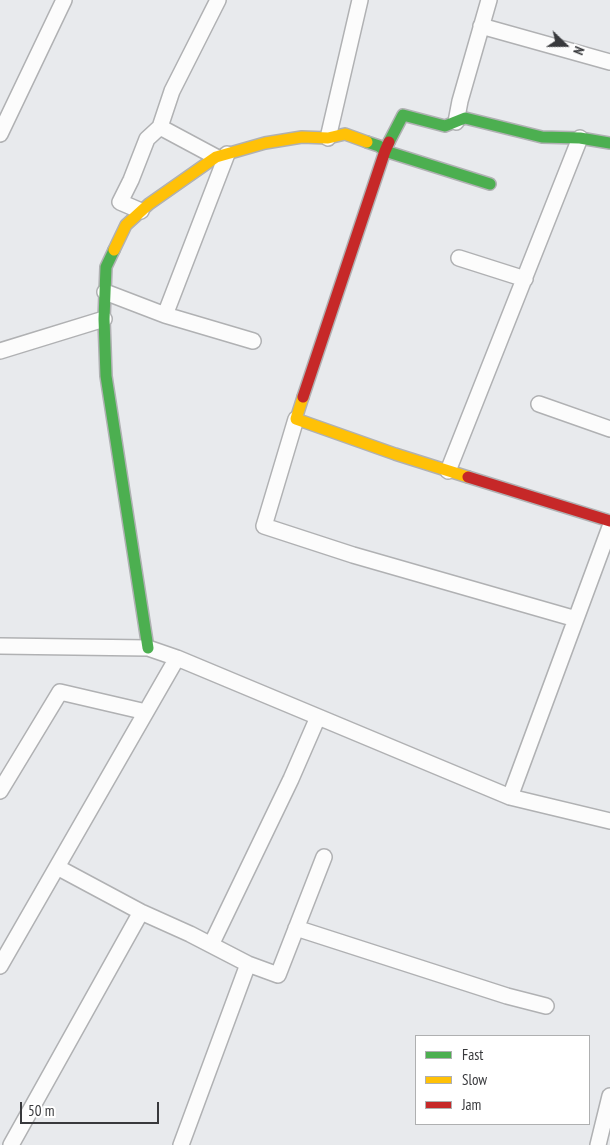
<!DOCTYPE html>
<style>
body{margin:0}
#map{position:relative;width:610px;height:1145px;overflow:hidden;background:#e8eaed;font-family:"PT Sans Narrow",sans-serif}
canvas{display:block}
.legend{position:absolute;left:415px;top:1035px;width:175px;height:90px;box-sizing:border-box;background:#fff;border:1px solid #afb0b1;margin:0;padding:6px 9px;list-style:none;font-size:15px;color:#38393c}
.legend li{display:flex;align-items:center;gap:10px;height:25px}
.legend b{width:25px;border:1px solid #afb0b1}
.north{position:absolute;left:540px;top:20px;width:50px;height:50px;-webkit-text-stroke:4px #fff;paint-order:stroke;rotate:112deg;font-size:14px;font-weight:700;line-height:20px;text-align:center;color:#38393c}
.north::after{content:'';display:block;margin:auto;width:18px;height:22px;background:#38393c;clip-path:polygon(50% 0,100% 100%,50% 72%,0 100%)}
.scale{position:absolute;left:20px;top:1102px;width:139px;height:22px;box-sizing:border-box;border:2px solid #38393c;border-top:0;padding-left:6px;font-size:15px;line-height:18px;white-space:nowrap;color:#38393c;-webkit-text-stroke:4px #fff;paint-order:stroke}
</style>
<div id="map">
<canvas width="610" height="1145"></canvas>
<ul class="legend">
<li><b style="height:6px;background:#4caf50"></b>Fast</li>
<li><b style="height:6px;background:#ffc107"></b>Slow</li>
<li><b style="height:6px;background:#c62828"></b>Jam</li>
</ul>
<div class="north">N</div>
<div class="scale">50 m</div>
</div>
<script>
const c = document.querySelector('canvas').getContext('2d');
c.lineJoin = 'round';
function strokePath(path, color, width, dash) { c.strokeStyle = color; c.lineWidth = width; c.lineCap = dash ? 'butt' : 'round'; c.setLineDash(dash || []); c.stroke(path); }
const street = new Path2D(`
 M481,26L610,62
 M456,122L460,101L489,0
 M160,127L216,157
 M0,134L64,0
 M328,138L360,0
 M141,211L120,202L131,180L147,139L160,127L172,91L218,0
 M459,258L525,279
 M105,292L165,315L253,341
 M165,315L227,154
 M0,351L104,319
 M539,404L610,429
 M296,419L264,526L353,555L576,619
 M448,471L580,138
 M0,646L148,648L177,658
 M0,791L60,692L146,712
 M510,797L610,527
 M57,867L141,912L190,934L248,964L278,975L324,857
 M296,928L507,996L546,1006
 M211,945L291,779L318,717
 M0,966L177,658L510,797L610,821
 M11,1145L141,912
 M181,1145L248,964
 M598,1145L610,1096`);
const fast = new Path2D(`
 M367,142L379,146L385,151L490,184
 M389,142L403,115L445,126L465,118L542,137L580,138L610,143
 M114,250L106,267L104,319L106,376L148,648`);
const slow = new Path2D(`
 M114,250L126,225L149,204L216,157L265,143L302,137L328,138L345,134L367,142
 M303,397L296,419L395,454L468,477`);
const jam = new Path2D(`
 M303,397C331,315 357,233 385,151L389,142
 M468,477L610,521`);
strokePath(street, '#b0b1b3', 18);
strokePath(fast, '#b0b1b3', 14);
strokePath(slow, '#b0b1b3', 14);
strokePath(jam, '#b0b1b3', 14);
strokePath(street, '#fcfcfc', 15);
strokePath(fast, '#4caf50', 11);
strokePath(slow, '#ffc107', 11);
strokePath(jam, '#c62828', 11);
</script>
